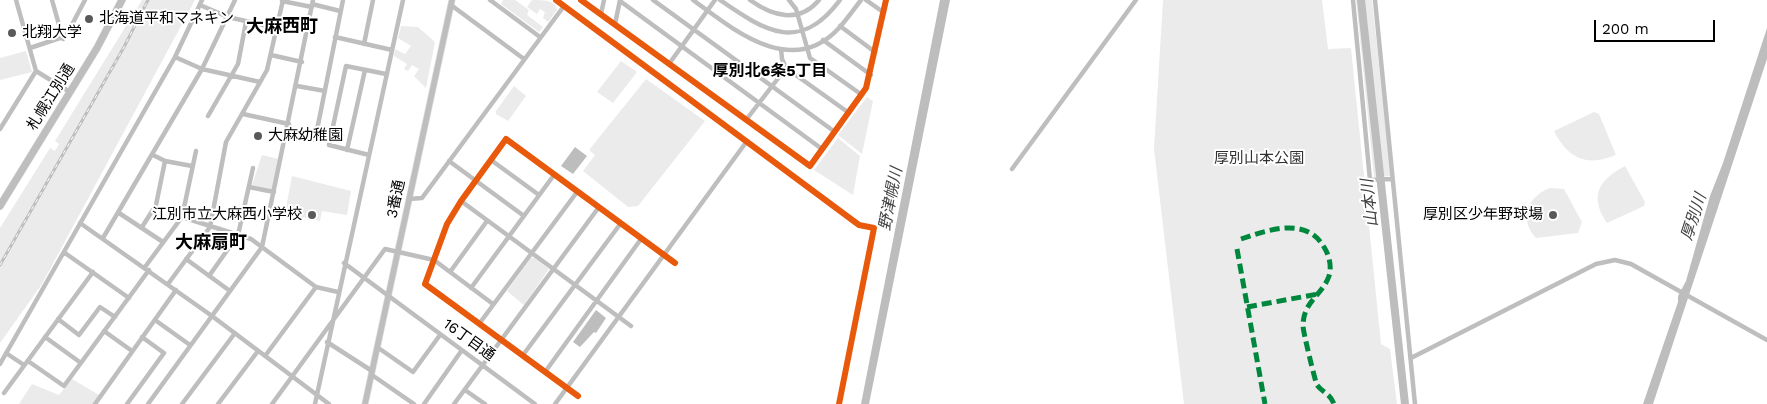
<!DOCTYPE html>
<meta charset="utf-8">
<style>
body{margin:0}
#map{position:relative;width:1767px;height:404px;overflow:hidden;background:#fff;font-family:"Work Sans",sans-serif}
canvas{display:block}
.scale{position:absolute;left:1594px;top:20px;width:121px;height:22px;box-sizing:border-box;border:2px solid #000;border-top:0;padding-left:6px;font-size:15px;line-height:18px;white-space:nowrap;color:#000;-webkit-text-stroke:4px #fff;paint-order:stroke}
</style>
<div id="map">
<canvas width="1767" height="404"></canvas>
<div class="scale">200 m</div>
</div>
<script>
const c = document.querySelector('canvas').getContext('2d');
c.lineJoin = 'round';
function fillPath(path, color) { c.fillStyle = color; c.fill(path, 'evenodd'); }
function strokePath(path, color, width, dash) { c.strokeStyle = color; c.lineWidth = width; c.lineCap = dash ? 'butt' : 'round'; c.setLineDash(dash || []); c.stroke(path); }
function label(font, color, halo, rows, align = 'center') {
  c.font = font + ' "Work Sans","Noto Sans JP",sans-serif'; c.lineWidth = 4; c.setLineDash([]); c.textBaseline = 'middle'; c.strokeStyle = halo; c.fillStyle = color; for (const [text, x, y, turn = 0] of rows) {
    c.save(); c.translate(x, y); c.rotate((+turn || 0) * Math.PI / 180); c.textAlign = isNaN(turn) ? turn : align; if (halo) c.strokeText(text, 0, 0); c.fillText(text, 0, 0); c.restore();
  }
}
fillPath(new Path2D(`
 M142,0H195L42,284L0,343V228L50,148L55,151L59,144L55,141Z
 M503,0H515L529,10L527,15L543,27L539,32L501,4Z
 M532,0C542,0 556,0 557,10L548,22L543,18L545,12L540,9L537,14L527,7Z
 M1163,0H1322L1328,49L1351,48L1381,344L1390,349L1397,404H1184L1154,149Z
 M1356,0H1372L1391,176L1374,177Z
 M401,26L418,27L435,42L426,88L414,76L419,69L412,65L408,71L404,69L407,64L394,56L395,49L405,54L411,46L398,38Z
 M26,51L32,72L0,80V58Z
 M621,61L637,72L613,103L597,92Z
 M646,79L705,121L638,206L628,207L583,171L595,155L589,150Z
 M514,86L526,96L508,121L496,114V111Z
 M867,97L873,101L862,154L838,135Z
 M1594,112L1599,114L1616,155C1587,167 1568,159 1554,131Z
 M838,138L860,156L853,195L814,170Z
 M262,155L279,159L272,190L252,185Z
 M1625,166L1645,202L1644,206L1607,223C1589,197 1598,180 1625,166Z
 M292,176L351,191L347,215L322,211L320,221L285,213Z
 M1550,188L1564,189L1582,222L1578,233L1536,238C1519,220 1527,196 1550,188Z
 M531,258H535L549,269L524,305L507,291Z
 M72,379L99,395L93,404H19L32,384L59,395Z`), '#ebebeb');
fillPath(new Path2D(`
 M940,0H950L869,404H861Z
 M1767,28V59L1653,404H1643L1678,302V296L1686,281L1710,196L1723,163Z
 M575,147L587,156L573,174L561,166Z
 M596,310L606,318L596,333L594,332L580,347L573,342Z`), '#bdbdbd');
strokePath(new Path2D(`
 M1361,0L1405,404`), '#bdbdbd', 8);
const major = new Path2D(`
 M365,404L452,0`);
const highway = new Path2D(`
 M0,206L97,48L122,0`);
strokePath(major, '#dbdbdb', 7);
strokePath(highway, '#dbdbdb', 8);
strokePath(new Path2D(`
 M16,0L36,71L70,92
 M52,0L63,39
 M490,0L540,37
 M556,0L604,36
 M581,0L810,166L866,88L886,0
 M653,0L835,132
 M693,0C734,30 792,79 839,28C847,19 854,9 861,0
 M720,0C765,31 800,54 840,0
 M750,0C772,16 799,24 819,0
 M789,0L796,9L810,58L862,95
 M866,0L883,12
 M1353,0L1370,180L1391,179
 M1375,0L1415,404
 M282,1L312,7
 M620,1L822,149
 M312,4L340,11
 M200,5L228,17L276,28
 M451,5L524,59
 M601,14L604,0
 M615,24L620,0
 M840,26L875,52
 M335,37L392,50
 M823,40L871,75
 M364,44L373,0
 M30,48L66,36L85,0
 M781,49L782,59L786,68L849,113
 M271,55L302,62
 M175,57L202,69L260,82
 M669,64L715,0
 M297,86L325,91
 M243,114L289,124
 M208,116L238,64L246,22
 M746,120L786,68
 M0,129L36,71
 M315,140L343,0
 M347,150L365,70
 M153,155L165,161L192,166
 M369,155L329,145L346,66L386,74
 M491,160L539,195
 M449,161L524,216
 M1012,169L1136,0
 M249,187L274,192
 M409,199L422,198L564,6
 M461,201L631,326
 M119,213L163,242
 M182,217L251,239L316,287L338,292
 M80,223L212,316L329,404
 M142,227L156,205L165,161
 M103,238L202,69L235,0
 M65,253L129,298
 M186,259L230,291
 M344,263L535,404
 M145,267L182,217L196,151
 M450,272L487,221
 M209,276L238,235L253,168
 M168,284L210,227L226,142L267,70L283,0
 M471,288L554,175
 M58,319L79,335L100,307L115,317
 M155,320L190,345
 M479,324L577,192
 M104,331L132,351
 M45,337L81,363
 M327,342L372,371
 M377,347L413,372L440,335
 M6,353L24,365
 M523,355L621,223
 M265,356L316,287
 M1411,358L1596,264L1615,260L1631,264L1767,340
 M28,361L64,386L149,270
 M0,364L175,57L202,0
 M545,372L641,239
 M372,375L414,404
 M465,390L485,404
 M4,393L93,272
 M578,396L425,284L447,224L461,201L506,139L675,263
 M95,404L176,290
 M127,404L164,353L142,337
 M148,404L262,247L313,0
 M182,404L235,333
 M218,404L258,351
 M272,404L385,249L434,260L493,304
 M315,404L403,0
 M424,404L462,350
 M454,404L599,207
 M555,404L747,141`), '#bebebe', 4.5);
strokePath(major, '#bebebe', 5.5);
strokePath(highway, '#bebebe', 7);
const rail = new Path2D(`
 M0,265L124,47L148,0`);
strokePath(rail, '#bebebe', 3);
strokePath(rail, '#fff', 1, [4]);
strokePath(new Path2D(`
 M1241,239C1268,230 1306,216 1324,247C1329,255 1332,266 1329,276C1322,296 1303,301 1303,326C1303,331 1315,381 1317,385C1323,393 1330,393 1334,404
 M1237,249L1265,404
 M1247,307L1318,294`), '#00873e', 5, [10, 5]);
strokePath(new Path2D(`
 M556,0L859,225L874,228L839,404
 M581,0L810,166L866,88L886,0
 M578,396L425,284L447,224L461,201L506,139L675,263`), '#e8590c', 6);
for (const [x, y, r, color] of [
 [89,19,5,"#595959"],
 [12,33,5,"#595959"],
 [258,136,5,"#595959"],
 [312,215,5,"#595959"],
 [1553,215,5,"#595959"]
]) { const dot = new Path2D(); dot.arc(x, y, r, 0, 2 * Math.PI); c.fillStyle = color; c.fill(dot); strokePath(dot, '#fff', 2); }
label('15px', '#000', '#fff', [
 ["北海道平和マネキン",99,19],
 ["北翔大学",22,33],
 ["大麻幼稚園",268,136],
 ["江別市立大麻西小学校",302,215,"right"],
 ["厚別区少年野球場",1543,215,"right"]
], 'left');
label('15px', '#000', '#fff', [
 ["札幌江別通",51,97,-58],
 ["3番通",396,199,-78],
 ["16丁目通",469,340,36]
]);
label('15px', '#313131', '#fff', [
 ["厚別山本公園",1259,159]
]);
label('bold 16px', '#000', '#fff', [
 ["厚別北6条5丁目",770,71]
]);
label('italic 16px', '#424242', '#fff', [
 ["野津幌川",891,199,-79],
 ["山本川",1370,203,-96],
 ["厚別川",1694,217,-72]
]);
label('bold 18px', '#000', '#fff', [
 ["大麻西町",282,27],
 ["大麻扇町",211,243]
]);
</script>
